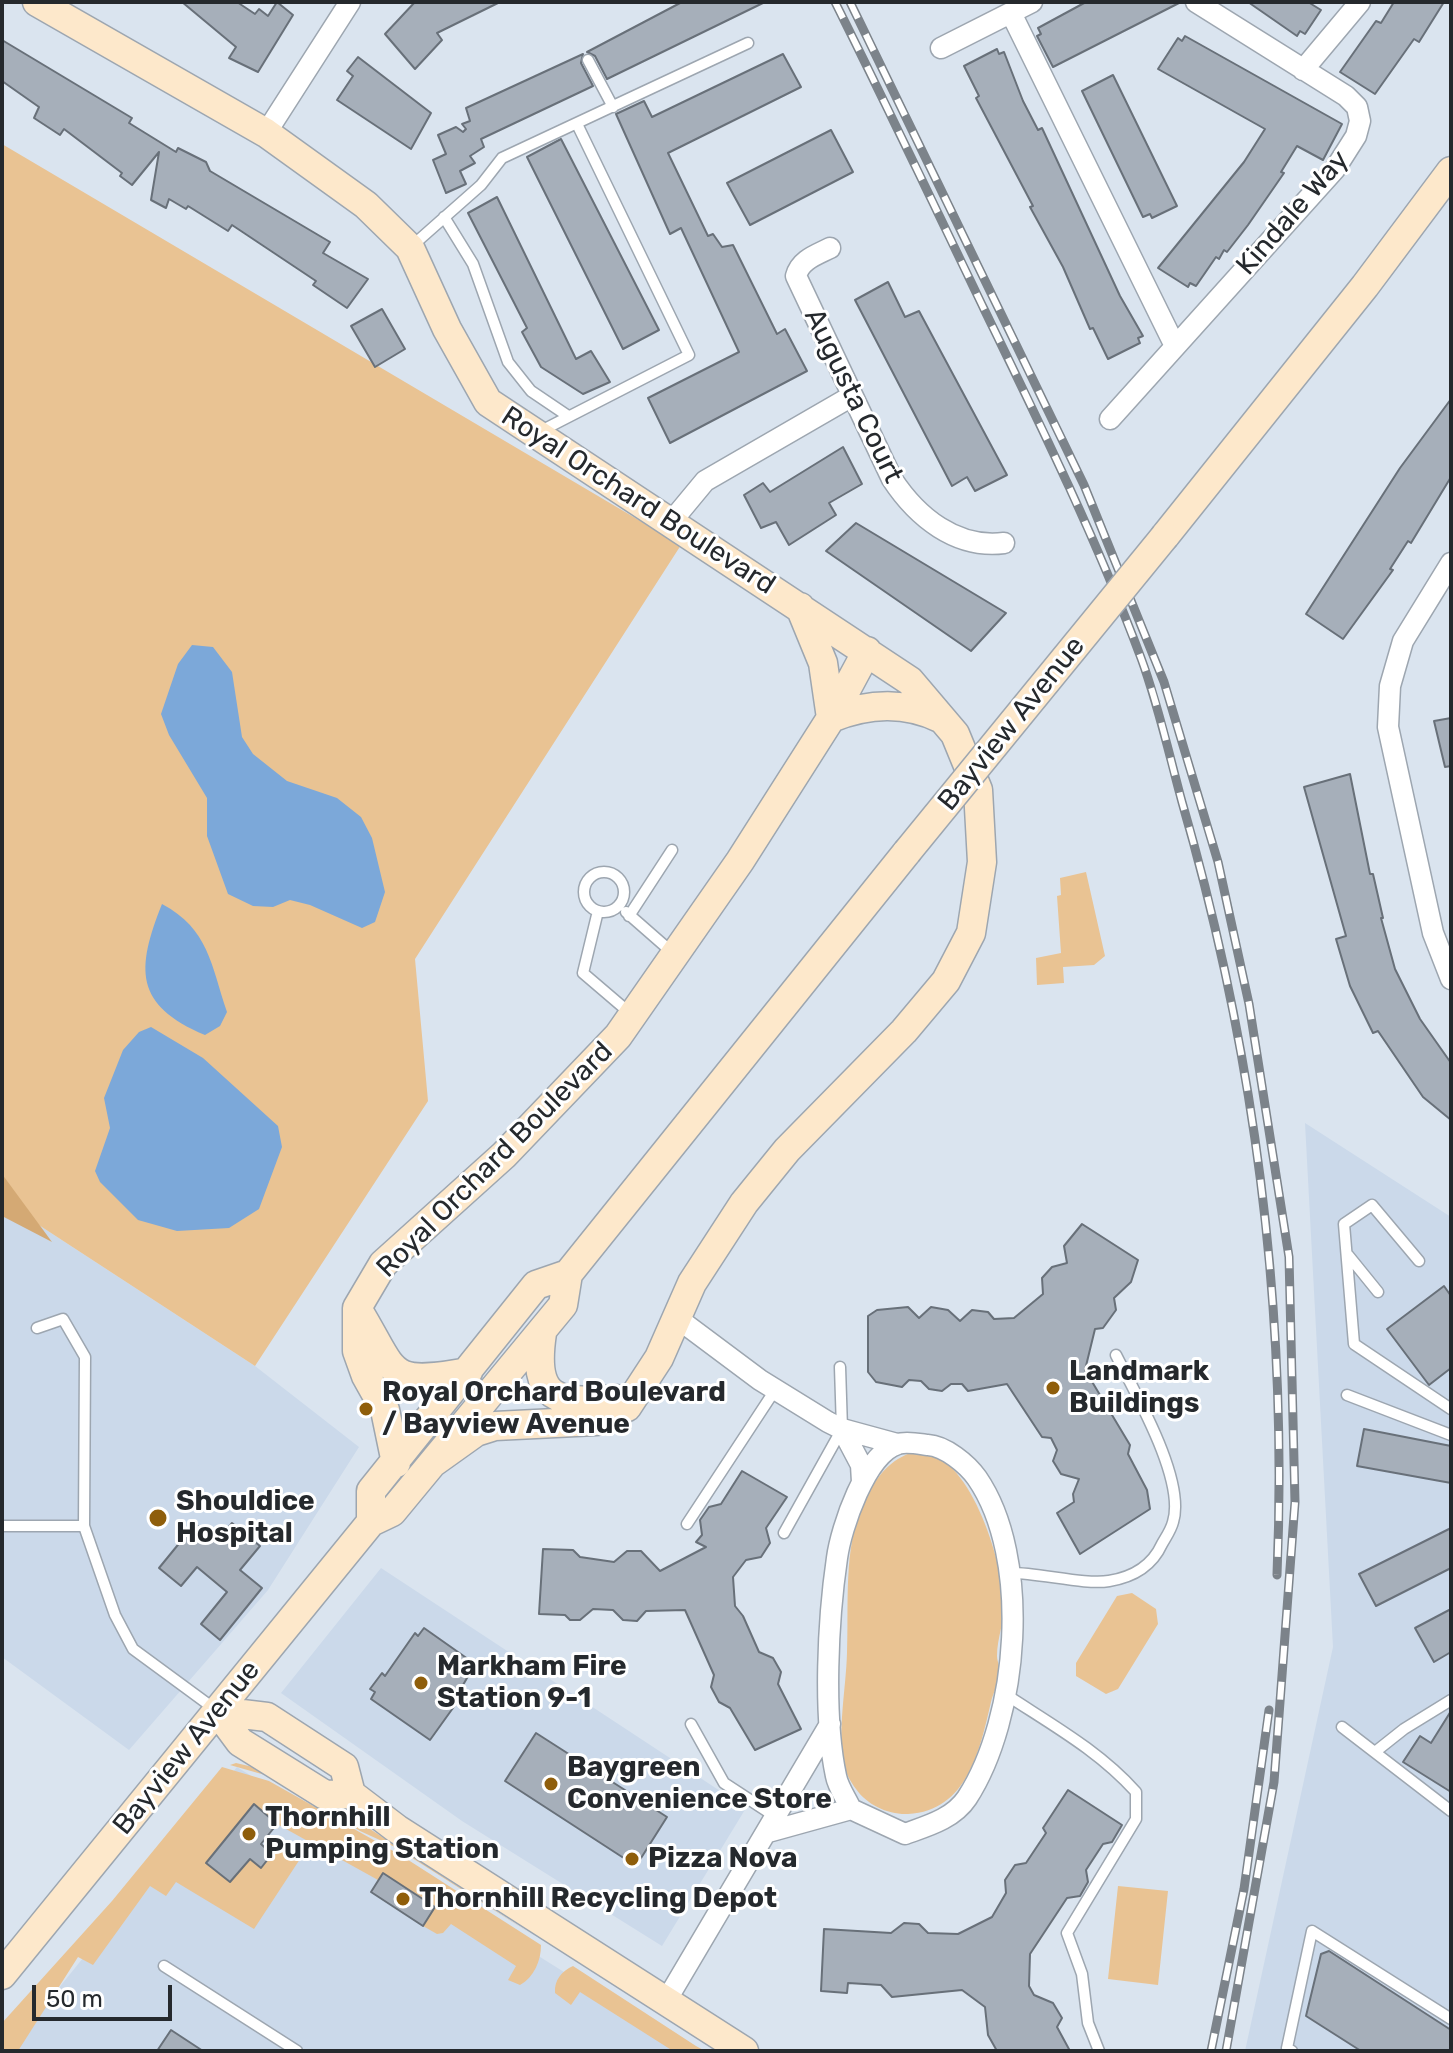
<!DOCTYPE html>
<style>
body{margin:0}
#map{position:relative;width:1453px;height:2053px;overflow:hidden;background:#dae4ef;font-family:Rubik,sans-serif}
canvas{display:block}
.frame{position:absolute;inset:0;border:4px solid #25292d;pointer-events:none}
.scale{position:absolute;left:32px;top:1985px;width:140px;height:36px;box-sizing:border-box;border:4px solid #25292d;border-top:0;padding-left:10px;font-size:24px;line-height:28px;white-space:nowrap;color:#25292d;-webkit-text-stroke:6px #fff;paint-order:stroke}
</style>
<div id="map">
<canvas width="1453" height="2053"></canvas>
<div class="frame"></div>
<div class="scale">50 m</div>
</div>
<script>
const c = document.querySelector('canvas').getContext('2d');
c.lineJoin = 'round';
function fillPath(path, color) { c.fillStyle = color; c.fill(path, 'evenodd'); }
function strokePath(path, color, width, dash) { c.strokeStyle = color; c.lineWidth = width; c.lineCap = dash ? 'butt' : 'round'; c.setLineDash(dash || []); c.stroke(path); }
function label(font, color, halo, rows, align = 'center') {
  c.font = font + ' Rubik,sans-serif'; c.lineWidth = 6; c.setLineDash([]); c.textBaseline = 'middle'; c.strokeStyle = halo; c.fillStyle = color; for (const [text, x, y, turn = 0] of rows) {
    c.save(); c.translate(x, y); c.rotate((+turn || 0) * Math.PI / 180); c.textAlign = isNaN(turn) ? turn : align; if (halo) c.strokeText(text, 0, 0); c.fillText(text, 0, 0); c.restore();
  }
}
fillPath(new Path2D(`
 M1305,1123L1451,1217V2051H1245L1333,1647Z
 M2,1201L255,1366L359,1447L268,1590L129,1750L2,1657Z
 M381,1568L746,1808L662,1946L462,1821L281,1693Z
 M237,1767L690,2051H8Z`), '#cbd9ea');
fillPath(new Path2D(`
 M2,144L681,545L415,959L428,1101L255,1366L2,1201Z
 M1086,872L1105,956L1094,965L1063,967L1064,983L1037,985L1036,958L1061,953L1057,896L1061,895L1060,878Z
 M916,1451C969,1449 1002,1560 1004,1602C1005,1620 997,1638 997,1656C997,1662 1001,1668 1000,1674C999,1683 993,1693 991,1702C980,1749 968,1811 908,1814C889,1815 867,1805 856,1789C850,1781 845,1772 843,1762C838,1727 846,1688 847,1653C849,1605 843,1549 863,1504C875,1478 889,1459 916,1451Z
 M1132,1593L1156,1609L1158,1624L1118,1689L1106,1694L1076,1676V1663L1117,1596Z
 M236,1763L287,1775L536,1937L395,1847L360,1831L272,1777L230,1765Z
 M222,1767L269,1781L402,1856L541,1945C541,1961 534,1977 520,1985L508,1980L516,1966L451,1924L443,1933L437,1934L423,1926L435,1906L383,1873L378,1880L277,1824L254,1805L206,1863L230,1882L250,1859L261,1868L279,1849L302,1856L254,1929L176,1882L166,1896L150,1886L93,1965L78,1957L18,2051H2V2023L112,1901Z
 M1118,1886L1168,1891L1158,1985L1108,1979Z
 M573,1966L696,2046L705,2051H673L580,1992L571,2005L555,1993C554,1980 562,1971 573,1966Z`), '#e9c393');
fillPath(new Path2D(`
 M2,1174L52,1242L2,1216Z`), '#d4a974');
fillPath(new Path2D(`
 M192,645L213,647L232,672L242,737L253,754L287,781L337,798L361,817L372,838L385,892L375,922L362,928L310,905L290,900L273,907L253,906L228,894L207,836V798L169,735L161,714L178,664Z
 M162,904C209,929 211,965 227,1012L220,1026L205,1035C134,1005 136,969 162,904Z
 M151,1027L203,1058L278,1126L282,1147L259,1209L229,1228L177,1231L138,1220L100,1182L95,1171L110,1128L104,1098L123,1050L139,1032Z`), '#7ca8d9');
const building = new Path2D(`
 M182,2H237L255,14L259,9L268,16L277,2L293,15L258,72L229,58L236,47Z
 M415,2H500L437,33L442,40L415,69L385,34Z
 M682,2H765L607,79L595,56L587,52Z
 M1086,2H1181L1053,67L1037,36L1041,34L1038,28Z
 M1248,2H1308L1321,10L1305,34L1300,31L1297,36Z
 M1394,2H1444L1419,42L1414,39L1375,94L1340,72L1376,21L1381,23Z
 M1185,36L1342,124L1323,160L1297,146L1281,172L1284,173L1248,225L1227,252L1224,250L1219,259L1216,257L1196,286L1190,283L1188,287L1158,268L1244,162L1265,129L1158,69L1178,38L1182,41Z
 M2,40L132,118L129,123L176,152L178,148L206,162L210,171L330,242L323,253L368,279L347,308L313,285L316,281L232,225L228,231L188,206L186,209L169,199L166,208L151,200L159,152L132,185L120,176L122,173L64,129L60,135L34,118L39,107L2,81Z
 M997,49L999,54L1004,52L1023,101L1038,130L1042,128L1120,296L1143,336L1138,338L1140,343L1108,359L1093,328L1090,329L1063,267L1030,207L1033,206L976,98L979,96L964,66Z
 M583,54L581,63L593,86L481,139L484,147L470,156L475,163L460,171L466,184L446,193L433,160L446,154L438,135L456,127L463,132L466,129L462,124L470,121L466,108Z
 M783,54L801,87L668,153L708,236L713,234L722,247L733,245L777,334L785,329L807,371L670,443L648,398L739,352L681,228L670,234L616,114L644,101L652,117Z
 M358,57L431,113L411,149L337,100L353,76L347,71Z
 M1113,75L1177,206L1152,218L1150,214L1143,217L1082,91Z
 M831,130L853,172L750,225L727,183Z
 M561,139L659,330L623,349L527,157Z
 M497,197L576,359L591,351L610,382L583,394L541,367L522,332L527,328L468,213Z
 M888,282L905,317L919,311L1007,475L975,491L967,477L952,486L855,300Z
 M382,309L405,349L375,367L351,326Z
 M1451,399V477L1411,543L1408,541L1390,569L1393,570L1343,639L1306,614L1400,468Z
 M843,447L862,484L829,503L836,515L789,545L776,522L761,528L744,495L763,483L770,492Z
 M856,523L1006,613L971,651L826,551Z
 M1451,718V766L1445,767L1434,721Z
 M1350,774L1370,874H1373L1383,918H1381L1395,969L1420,1019L1451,1063V1120L1423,1097L1378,1031L1373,1033L1350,986L1336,939L1346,936L1304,787Z
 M1082,1224L1138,1260L1131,1282L1114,1298L1116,1310L1103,1328L1095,1329L1085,1370L1130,1445L1128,1454L1147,1490L1150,1509L1080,1554L1057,1513L1074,1502L1073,1494L1079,1479L1061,1474L1053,1461L1057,1450L1051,1438L1042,1437L1007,1384L968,1391L962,1384H951L942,1391L929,1389L921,1381L909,1380L902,1387L876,1382L868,1372V1316L877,1310L908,1307L919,1318L931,1307L948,1310L960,1321L972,1310L988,1312L994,1319L1014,1318L1043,1294L1042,1278L1052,1267L1067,1263L1064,1246Z
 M1444,1286L1451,1296V1368L1429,1385L1387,1329Z
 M1364,1429L1451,1446V1483L1357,1466Z
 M742,1471L787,1497L766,1528L770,1543L761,1557L746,1560L733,1577L735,1606L743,1616L759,1652L773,1658L781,1672L778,1684L801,1729L755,1750L730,1708L719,1702L711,1687L714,1675L685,1610L646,1611L637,1621L623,1620L613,1610L593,1609L580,1620H570L565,1615L539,1614L543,1549L573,1550L580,1557L614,1562L627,1551H641L660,1571L706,1547L696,1542L702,1535L700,1520L709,1507L721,1504Z
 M232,1523L260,1546L240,1570L262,1588L220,1640L201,1624L227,1592L197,1567L181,1586L159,1568L195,1524L217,1541Z
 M1451,1528V1568L1376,1606L1359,1574Z
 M1451,1609V1652L1434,1662L1415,1628Z
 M424,1628L475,1664L455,1699L458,1701L430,1740L371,1699L375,1692L370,1689L382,1673L385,1676L415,1633L418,1636Z
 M1451,1711V1792L1403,1762L1420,1736L1431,1743Z
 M536,1733L667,1817L636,1866L505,1781Z
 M1068,1790L1122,1825L1112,1842L1103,1844L1086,1870L1088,1882L1080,1896L1067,1898L1030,1954L1029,1986L1034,1995L1053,2003L1062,2018L1057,2027L1070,2051H997L988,2035L985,2007L962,1990L892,1997L881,1985L848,1983L847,1993L821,1991L824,1929L891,1933L904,1923L919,1924L928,1933L958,1934L992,1917L1006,1893L1005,1880L1015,1865L1026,1863L1046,1833L1043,1828Z
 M254,1804L277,1824L261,1844L272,1854L261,1868L250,1859L230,1882L206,1863Z
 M383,1873L435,1907L423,1926L371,1892Z
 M1329,1951L1451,2030V2051H1361L1306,2016L1321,1954Z
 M171,2030L203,2051H157Z`);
fillPath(building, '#a6afba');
strokePath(building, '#687079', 2);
const lane = new Path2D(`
 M588,60L613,107
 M444,217L473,264L508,362L531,391L568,416
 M412,246L481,185L502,158L748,43
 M539,432L689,355L577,124
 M584 892a20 20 0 1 1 40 0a20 20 0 1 1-40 0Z
 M598,911L583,973L631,1014
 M626,912L674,954
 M629,916L672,850
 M1348,1255L1378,1292
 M1419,1261L1372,1205L1344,1224L1354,1344L1451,1409
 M37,1328L63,1319L85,1357L84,1526L115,1615L133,1649L216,1710
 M1347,1395L1451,1435
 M687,1524L775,1390
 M2,1526H84
 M784,1533L842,1429L840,1367
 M1011,1573C1040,1573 1085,1585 1109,1581C1134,1577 1152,1566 1162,1544C1166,1537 1171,1530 1173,1522C1186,1480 1135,1393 1116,1355
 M1005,1694C1052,1725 1098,1750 1136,1792V1819L1067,1933L1082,1974L1088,2023L1099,2051
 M691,1724L724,1783L776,1817
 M1342,1727L1451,1811
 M1375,1752L1404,1729L1451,1700
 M164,1966L297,2051
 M1292,2051L1287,2048L1312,1931L1451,2019`);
const street = new Path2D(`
 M1011,13L1175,346
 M941,48L1032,2
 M1303,70L1360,2
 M266,133L350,2
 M830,248C816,255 800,260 796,276L892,479C917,517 956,549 1004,543
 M1110,419L1335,169L1356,136L1360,121L1357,107L1346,96L1196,2
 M671,522L705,481L852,396
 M1451,563L1403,641L1390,686L1388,727L1433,933L1451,979
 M677,1318L760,1380L828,1422L842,1429L897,1444
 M842,1429L861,1465L862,1482
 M768,1832L851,1809L905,1834C927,1826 953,1819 967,1798C1019,1718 1032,1558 977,1478C967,1464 945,1446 928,1445C920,1444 906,1441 898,1444C866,1453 841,1528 837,1558C828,1619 823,1715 836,1776C838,1787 846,1798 851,1809
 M666,2001L830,1724`);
const secondary = new Path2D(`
 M37,2L266,133L366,205L410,248L447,329L488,402L910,681L955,734L978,790L982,862L971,933L946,981L904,1031L787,1150L744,1203L692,1283L659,1358L627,1407L596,1421L495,1426L476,1432L434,1462
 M1165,536L1365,286L1451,171
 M800,607L823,663L831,718
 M831,718C869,703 905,701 942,719
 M358,1310C397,1374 385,1387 468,1372
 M542,1333C532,1400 556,1405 616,1399
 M396,1463L385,1410L366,1376L357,1351V1308L383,1264L504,1155L618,1036L740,861L831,718L867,651
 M371,1522V1491L536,1285L568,1274
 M217,1711L267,1717L344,1767L351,1794L397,1829L744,2051
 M217,1711L240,1742L325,1795L351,1794
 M2,1975L371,1522L392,1512L563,1305L568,1274L907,852`);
strokePath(lane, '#9da6b0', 13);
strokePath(street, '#9da6b0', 23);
strokePath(secondary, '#9da6b0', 31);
strokePath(lane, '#fff', 10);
strokePath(street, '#fff', 20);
strokePath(secondary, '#fde8cb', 28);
const rail = new Path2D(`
 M835,2C886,104 935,207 984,309C1040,424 1096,538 1141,658C1158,704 1169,754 1182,802C1255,1054 1288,1313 1277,1575
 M850,2L1084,485L1164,682L1218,862L1249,1004L1289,1257L1295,1502L1274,1782L1226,2051
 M1211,2051L1244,1889L1269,1710`);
strokePath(rail, '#7c838a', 9);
strokePath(rail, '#fff', 6, [18]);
const secondaryBridge = new Path2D(`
 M907,852L1165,536`);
strokePath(secondaryBridge, '#9da6b0', 31, []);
strokePath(secondaryBridge, '#fde8cb', 28);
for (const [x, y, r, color] of [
 [1053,1388,8,"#8f5e0b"],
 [366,1409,8,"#8f5e0b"],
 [158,1518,10,"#8f5e0b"],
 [421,1683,8,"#8f5e0b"],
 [551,1784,8,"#8f5e0b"],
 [249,1834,8,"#8f5e0b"],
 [632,1859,8,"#8f5e0b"],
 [403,1899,8,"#8f5e0b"]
]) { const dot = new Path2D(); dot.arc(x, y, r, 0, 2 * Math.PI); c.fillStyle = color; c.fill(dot); strokePath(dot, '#fff', 3); }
label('28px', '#25292d', '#fff', [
 ["Kindale Way",1293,213,-49],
 ["Augusta Court",853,396,64],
 ["Royal Orchard Boulevard",638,501,33],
 ["Bayview Avenue",1012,724,-51],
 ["Royal Orchard Boulevard",495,1160,-45],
 ["Bayview Avenue",187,1748,-51]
]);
label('bold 28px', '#25292d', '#fff', [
 ["Landmark",1069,1372],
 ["Buildings",1069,1404],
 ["Royal Orchard Boulevard",382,1393],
 ["/ Bayview Avenue",382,1425],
 ["Shouldice",176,1502],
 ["Hospital",176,1534],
 ["Markham Fire",437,1667],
 ["Station 9-1",437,1699],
 ["Baygreen",567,1768],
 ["Convenience Store",567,1800],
 ["Thornhill",265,1818],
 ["Pumping Station",265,1850],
 ["Pizza Nova",648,1859],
 ["Thornhill Recycling Depot",419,1899]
], 'left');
</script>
